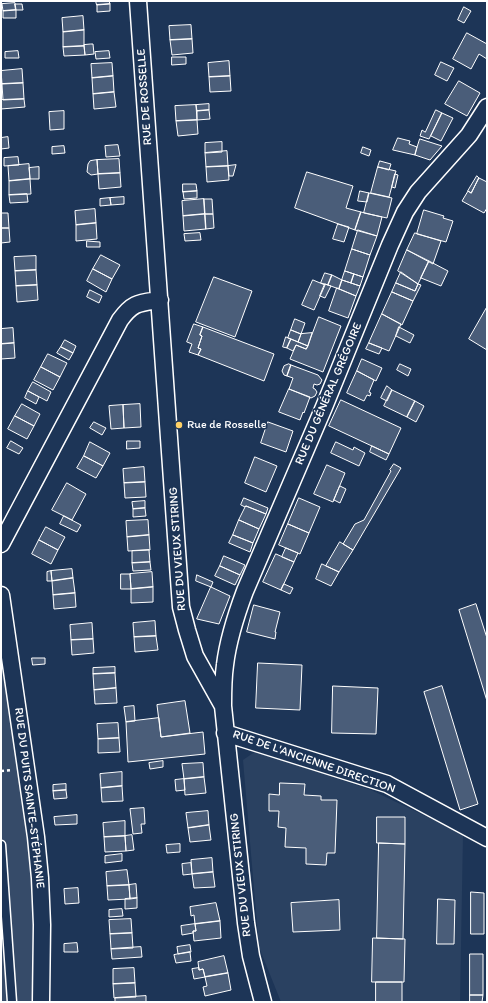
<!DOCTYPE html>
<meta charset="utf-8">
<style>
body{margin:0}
#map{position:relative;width:488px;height:1003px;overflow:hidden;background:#1d3557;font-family:Itim,sans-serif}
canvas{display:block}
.frame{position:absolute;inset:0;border:2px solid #fff;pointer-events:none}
</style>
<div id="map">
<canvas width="488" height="1003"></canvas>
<div class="frame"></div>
</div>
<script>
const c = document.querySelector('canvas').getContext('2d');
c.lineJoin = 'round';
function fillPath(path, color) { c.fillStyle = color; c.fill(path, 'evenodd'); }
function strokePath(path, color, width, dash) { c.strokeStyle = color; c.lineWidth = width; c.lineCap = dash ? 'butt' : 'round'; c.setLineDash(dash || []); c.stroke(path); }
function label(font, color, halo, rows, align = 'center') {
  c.font = font + ' Itim,sans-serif'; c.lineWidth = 3.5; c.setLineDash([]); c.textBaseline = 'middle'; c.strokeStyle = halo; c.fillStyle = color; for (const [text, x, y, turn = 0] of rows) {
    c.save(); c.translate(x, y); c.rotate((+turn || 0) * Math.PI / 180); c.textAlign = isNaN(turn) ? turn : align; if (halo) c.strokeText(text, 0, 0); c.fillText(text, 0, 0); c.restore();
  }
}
fillPath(new Path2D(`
 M256,751L371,790L463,834L460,1002H281L259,947L243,760Z`), '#2a4161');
fillPath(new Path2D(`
 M1,641L36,885L35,1002H1Z`), '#364b69');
const building = new Path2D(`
 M96,1H109L110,4L97,5Z
 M15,3L16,10L3,11L2,4Z
 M15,4H22L23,10H16Z
 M110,4V11L97,12V5Z
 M464,7L471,11L464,23L458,20Z
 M16,10V18H3V11Z
 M83,16L84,30L63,32L62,18Z
 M191,25L192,39L170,40L169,26Z
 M84,30V46L63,47V32Z
 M467,33L487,44V59L479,54L471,69L453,59Z
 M192,39L193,53L172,55L170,40Z
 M91,44H93L94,54L85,55L84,45Z
 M84,46L85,55L64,56L63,47Z
 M18,51L19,58H5V52Z
 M109,51L110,58L96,59L95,52Z
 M172,57H186V64L172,65Z
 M229,61L230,76L209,77L208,63Z
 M441,62L454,68L447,81L435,75Z
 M112,63L113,76L92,78L91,64Z
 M22,69L23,83L2,84L1,71Z
 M113,76L114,92L93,94L92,78Z
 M230,76L231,91L210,92L209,77Z
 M459,81L480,93L467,116L445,104Z
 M23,83L24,99L3,100L2,84Z
 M114,92L116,107L94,109L93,94Z
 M24,99L25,107L1,109V100Z
 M209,104V110L197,111L196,105Z
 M196,105L197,120L176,121L175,106Z
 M209,110L210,119L197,120V111Z
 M436,110L442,113L429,139L420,136L422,130L425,132Z
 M64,111V129L50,130L49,112Z
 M442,113L453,118L441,141L431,136Z
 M197,120L198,134L178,136L176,121Z
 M8,137L9,148L1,149V138Z
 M398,138L410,141L409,144L417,147L415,155L393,150Z
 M420,139L442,146L430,160L415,155Z
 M222,142V152L205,153V143Z
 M118,145L120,156L106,157L105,146Z
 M64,146L65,153L52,154V147Z
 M363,147L371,150L369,156L361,153Z
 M227,151L228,166L206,167L205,153Z
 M18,157L19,165L4,166V158Z
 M119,159L120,173L98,174L97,160Z
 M97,160L98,174L91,175L87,172L88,164L90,161Z
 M380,161L391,164L389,170L378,167Z
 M29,164L30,179L9,181L8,166Z
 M236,165L233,176H229L228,166Z
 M228,166L229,180L207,182L206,167Z
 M39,167V179H30L29,168Z
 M378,167L396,171L389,197L371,193Z
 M307,172L353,186L346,208L361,212L355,230L295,208Z
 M120,173L121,187L99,189L98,174Z
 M395,174L398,175L395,188L392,187Z
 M477,176L479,178L471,193L468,191Z
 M479,178L487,182V208L484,213L462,201L468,191L471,193Z
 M30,179L31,194L9,195V181Z
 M183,184H196L197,191L183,192Z
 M197,191V198L184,199L183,192Z
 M360,191L369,193L367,202L358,201Z
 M369,193L392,198L387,218L364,213Z
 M27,194L28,202L10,203L9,195Z
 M124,197V204L111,205L110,198Z
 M110,198L111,205L100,206V199Z
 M204,199L205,214L183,216L182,201Z
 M204,199H212L213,214H205Z
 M95,209L96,223L76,225L75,211Z
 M424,210L444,216L443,218L453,221L446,242L417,234Z
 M361,212L382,217L377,236L355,230Z
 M1,213H8L9,228H1Z
 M205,214L206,229L184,231L183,216Z
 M205,214H213L214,228L206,229Z
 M96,223L97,239L76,241V225Z
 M338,224L349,227L344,242L333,239Z
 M1,228H9L10,242L1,243Z
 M358,230L377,236L370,255L352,249Z
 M200,233L201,240L185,241L184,234Z
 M415,233L441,241L433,264L407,250Z
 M87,241L100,242V247H87Z
 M352,249L370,255L363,277L345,271Z
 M407,250L429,261L418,284L398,271Z
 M101,255L120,265L112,279L93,269Z
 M36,256V270L15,271L14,257Z
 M429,261L448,271L441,286L421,278Z
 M93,269L112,279L106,292L87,281Z
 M36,270L37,285L16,286L15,271Z
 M345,271L354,274L351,283L342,280Z
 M401,272L418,284L415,291L396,283Z
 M325,273L332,275L328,285L321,283Z
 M354,274L363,277L360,286L351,283Z
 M332,275L342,280L339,289L328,285Z
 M214,277L252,291L235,337L196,322Z
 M313,280L325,285L314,310L302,305Z
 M342,280L360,286L356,296L339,289Z
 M396,283L415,291L418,284L421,285L413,301L392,292Z
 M325,284L331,286L325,298L320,296Z
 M37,285L38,300L17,302L16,286Z
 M337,288L356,296L348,318L329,311Z
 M90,290L102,296L99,303L87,297Z
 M392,292L413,301L402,325L382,314Z
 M487,307V350L469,339Z
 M382,314L401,324L389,351L369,343Z
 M319,317L341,326L323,372L290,359L296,345L306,349Z
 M295,319L305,323L301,334L291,330Z
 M194,324L203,327L200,335L202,336L198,348L201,349L198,355L189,352L192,344L187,342Z
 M203,327L274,354L264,381L198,355L201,349L198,348L202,336L200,335Z
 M399,327L414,335L410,343L396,336Z
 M13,328L14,343L1,344V329Z
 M291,330L301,334L298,342L288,338Z
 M312,333L308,346L298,342L301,334Z
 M286,337L291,339L287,348L283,347Z
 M291,339L308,346L306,349L296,345L293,351L287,348Z
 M65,340L76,346L73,353L61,347Z
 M14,343L15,358L1,359V344Z
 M369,343L382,348L379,354L366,349Z
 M61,347L73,353L69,360L57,353Z
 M48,354L67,363L60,377L41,367Z
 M362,359L382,368L376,381L357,371Z
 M289,364L291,365L287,376L284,375L282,371L284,366Z
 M400,364L411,369L408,376L397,370Z
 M291,365L318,375L322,380L320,384L317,385L314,384L313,388L315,389L317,392L315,396L311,398L289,389L293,378L287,376Z
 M41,367L60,377L53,390L34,380Z
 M357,371L374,380L369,392L371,393L370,396L367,395L364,401L347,393Z
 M33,382L51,392L47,401L28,391Z
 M387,386L392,390L387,401L381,398Z
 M289,389L310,397L304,413L303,412L300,420L279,412Z
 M392,390L415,401L407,417L384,406Z
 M28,391L39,397L36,404L25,398Z
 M341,400L401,428L389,454L329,426Z
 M415,401L424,406L416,422L407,417Z
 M22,404L40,414L34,426L15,416Z
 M140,404L141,427L124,428L123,405Z
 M123,405L124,428L111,429L109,406Z
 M15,416L34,426L27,439L8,429Z
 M94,422L106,428L102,435L90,428Z
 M268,422L293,431L286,452L261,443Z
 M11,441L23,448L19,454L7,448Z
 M127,441H140V448L127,449Z
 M90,442L110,453L103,466L84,456Z
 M336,442L353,450L354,447L365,453L359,466L331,453Z
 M372,446L389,454L386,460L370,452Z
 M84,456L103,466L96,478L77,468Z
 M255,457L277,466L266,492L245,483Z
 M394,464L401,468L353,550L343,544L355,524L364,520L391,471L390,470Z
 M327,465L345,473L333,502L314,494Z
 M144,467L145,482L124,483L123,469Z
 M145,482L146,497L125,498L124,483Z
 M67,483L86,494L72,520L52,510Z
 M340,486L346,489L340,503L334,500Z
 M244,498L268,508L266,514L246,506L245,507L241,505Z
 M299,498L320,507L309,533L288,524Z
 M145,501V508L133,509L132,502Z
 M246,506L266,514L259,529L239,520Z
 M145,508L146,516L133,517V509Z
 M64,516L81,525L77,532L60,524Z
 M148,520L149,535L127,537L126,521Z
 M239,520L259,529L253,543L233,535Z
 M288,524L309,533L300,554L279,545Z
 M46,527L65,537L58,550L39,540Z
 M149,535L150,550L128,551L127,537Z
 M233,535L253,543L250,552L229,543Z
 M39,540L58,550L51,564L32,554Z
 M340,542L353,550L339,572L326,566Z
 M286,548L298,553L294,562L282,557Z
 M149,550L150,562L132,563V551Z
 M276,554L294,562L281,590L263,582Z
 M224,556L245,565L240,575L220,566Z
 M150,562L151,570L133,571L132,563Z
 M322,564L339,572L331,586L316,579Z
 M220,566L240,575L235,585L215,576Z
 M72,569L73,578L52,581L51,571Z
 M51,571L52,581H47V572Z
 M152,572L153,587L131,589L130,574Z
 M121,574H130L131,589H121Z
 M197,575L213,582L211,587L196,581Z
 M73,578L75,593L53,595L52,581Z
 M284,584L293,588L290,594L281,590Z
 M153,587V602L131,603V589Z
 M211,587L230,596L219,624L197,619Z
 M75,593L76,607L54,609L53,595Z
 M476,604L487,638V701L459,610Z
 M254,605L280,612L275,632H276L275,639L247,632Z
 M155,621L156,636L134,637L133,623Z
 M92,623L93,639L71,640L70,625Z
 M156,636L158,650L135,652L134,637Z
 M93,639L94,653L72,655L71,640Z
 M32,658H45V664L33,665Z
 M258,663L302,665L300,710L256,708Z
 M115,667V673L93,674V668Z
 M115,673L116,688L94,690L93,674Z
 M333,686L378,688L376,734L332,733Z
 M442,686L478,804L460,810L424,692Z
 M116,688L117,703L95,704L94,690Z
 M185,701L190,733L161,737L157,705Z
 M134,706L135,721L126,722L124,707Z
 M159,718L161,737L203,732L205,754L128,762L126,722Z
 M118,723L119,738L98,739L97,724Z
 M119,738L120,752L98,753V739Z
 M163,761V767L150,769L149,763Z
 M203,763L204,777L184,779L182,764Z
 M122,772V786L101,788L100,774Z
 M204,777L206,793L185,795L184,779Z
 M184,779L185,790L176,791L175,780Z
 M280,783L305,784L304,795L321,796V800H337L335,853H327L326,865L306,864V848L285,847L286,828L278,827L279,811H269V794L279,795Z
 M66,784V790L53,791V785Z
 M122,786L123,801L102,802L101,788Z
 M66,790L67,798L54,799L53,791Z
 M144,808L145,824H141L142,833L133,834L130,809Z
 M208,811L209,825L188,828L186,813Z
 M77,815V824L55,825L54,817Z
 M377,817H405V844L377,843Z
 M125,821V836L104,837L103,823Z
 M209,825L211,840L190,842L188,828Z
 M132,835L134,850L126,851L125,836Z
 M125,836L126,851L105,852L104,837Z
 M379,843L405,844L403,939L377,938Z
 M180,844V852L167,853L166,845Z
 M122,854V861L105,863V856Z
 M212,858L213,872L192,874L191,860Z
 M191,863L192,874L183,875L182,864Z
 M127,870L129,885L107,886L106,872Z
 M213,872L215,887L194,888L192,874Z
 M136,884L137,898L130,899L129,885Z
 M129,885L130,899L108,900L107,886Z
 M78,888L79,903L65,904L64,889Z
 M471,892L484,893V934H471Z
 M137,898V908L125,909V899Z
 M438,899L455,900L454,944H437Z
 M339,900L340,930L293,932L291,903Z
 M216,903L220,921L195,924L194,915L191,916L190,907Z
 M122,909L123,916L109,917V910Z
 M131,919L132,933L110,934L109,920Z
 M220,921L221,938L194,941L193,931H196L195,924Z
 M195,924L196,931H193V933L182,935L181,926Z
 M132,933L133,948L111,949L110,934Z
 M373,938L405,939L404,982H372Z
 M77,943L78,952H64V944Z
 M190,945L191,952L178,954L177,947Z
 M141,947L142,957L112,959L111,949Z
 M190,952L191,961L176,963L174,955Z
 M470,954H483V995H470Z
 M224,956L228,973L205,977L203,969L199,970L198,962Z
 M134,968L135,983L113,984V969Z
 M199,968V970L203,969L205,977L194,979L192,969Z
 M228,973L231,990L205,996L203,987L207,986L205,977Z
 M376,982H402V1002H376Z
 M135,983L136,997L114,998L113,984Z
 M470,995H483L482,1002H470Z
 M146,996V1002H115V998Z`);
fillPath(building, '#4a5d79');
strokePath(building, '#fff', 1);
const service = new Path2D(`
 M1,845L12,1002`);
const minor = new Path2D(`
 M138,1L181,607L187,630L195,656L223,706L246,923L251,956L263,1002
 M1,544L120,320C133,302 139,303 160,300
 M1,595L36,837L40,878L42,925L41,1002
 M223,705C223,692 223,679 225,665C228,640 236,615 245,591L324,407L390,245L405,212L418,192L469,135L487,107
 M225,733L387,784L487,838`);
strokePath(service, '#fff', 11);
strokePath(minor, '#fff', 19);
strokePath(new Path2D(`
 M1,771L12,770`), '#fff', 2.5, [3, 3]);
strokePath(service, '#1d3557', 8);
strokePath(minor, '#1d3557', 16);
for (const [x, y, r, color] of [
 [179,425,4,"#ffd166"]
]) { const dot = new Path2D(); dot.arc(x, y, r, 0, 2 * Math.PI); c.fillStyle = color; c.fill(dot); strokePath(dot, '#1d3557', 1.5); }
label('12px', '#fff', '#1d3557', [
 ["RUE DE ROSSELLE",145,97,-94],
 ["RUE DU GÉNÉRAL GRÉGOIRE",329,394,-67],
 ["RUE DU VIEUX STIRING",178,549,-94],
 ["RUE DE L'ANCIENNE DIRECTION",314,762,19],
 ["RUE DU PUITS SAINTE-STÉPHANIE",29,798,83],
 ["RUE DU VIEUX STIRING",241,875,-96]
]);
label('12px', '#fff', '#1d3557', [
 ["Rue de Rosselle",187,425]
], 'left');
</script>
